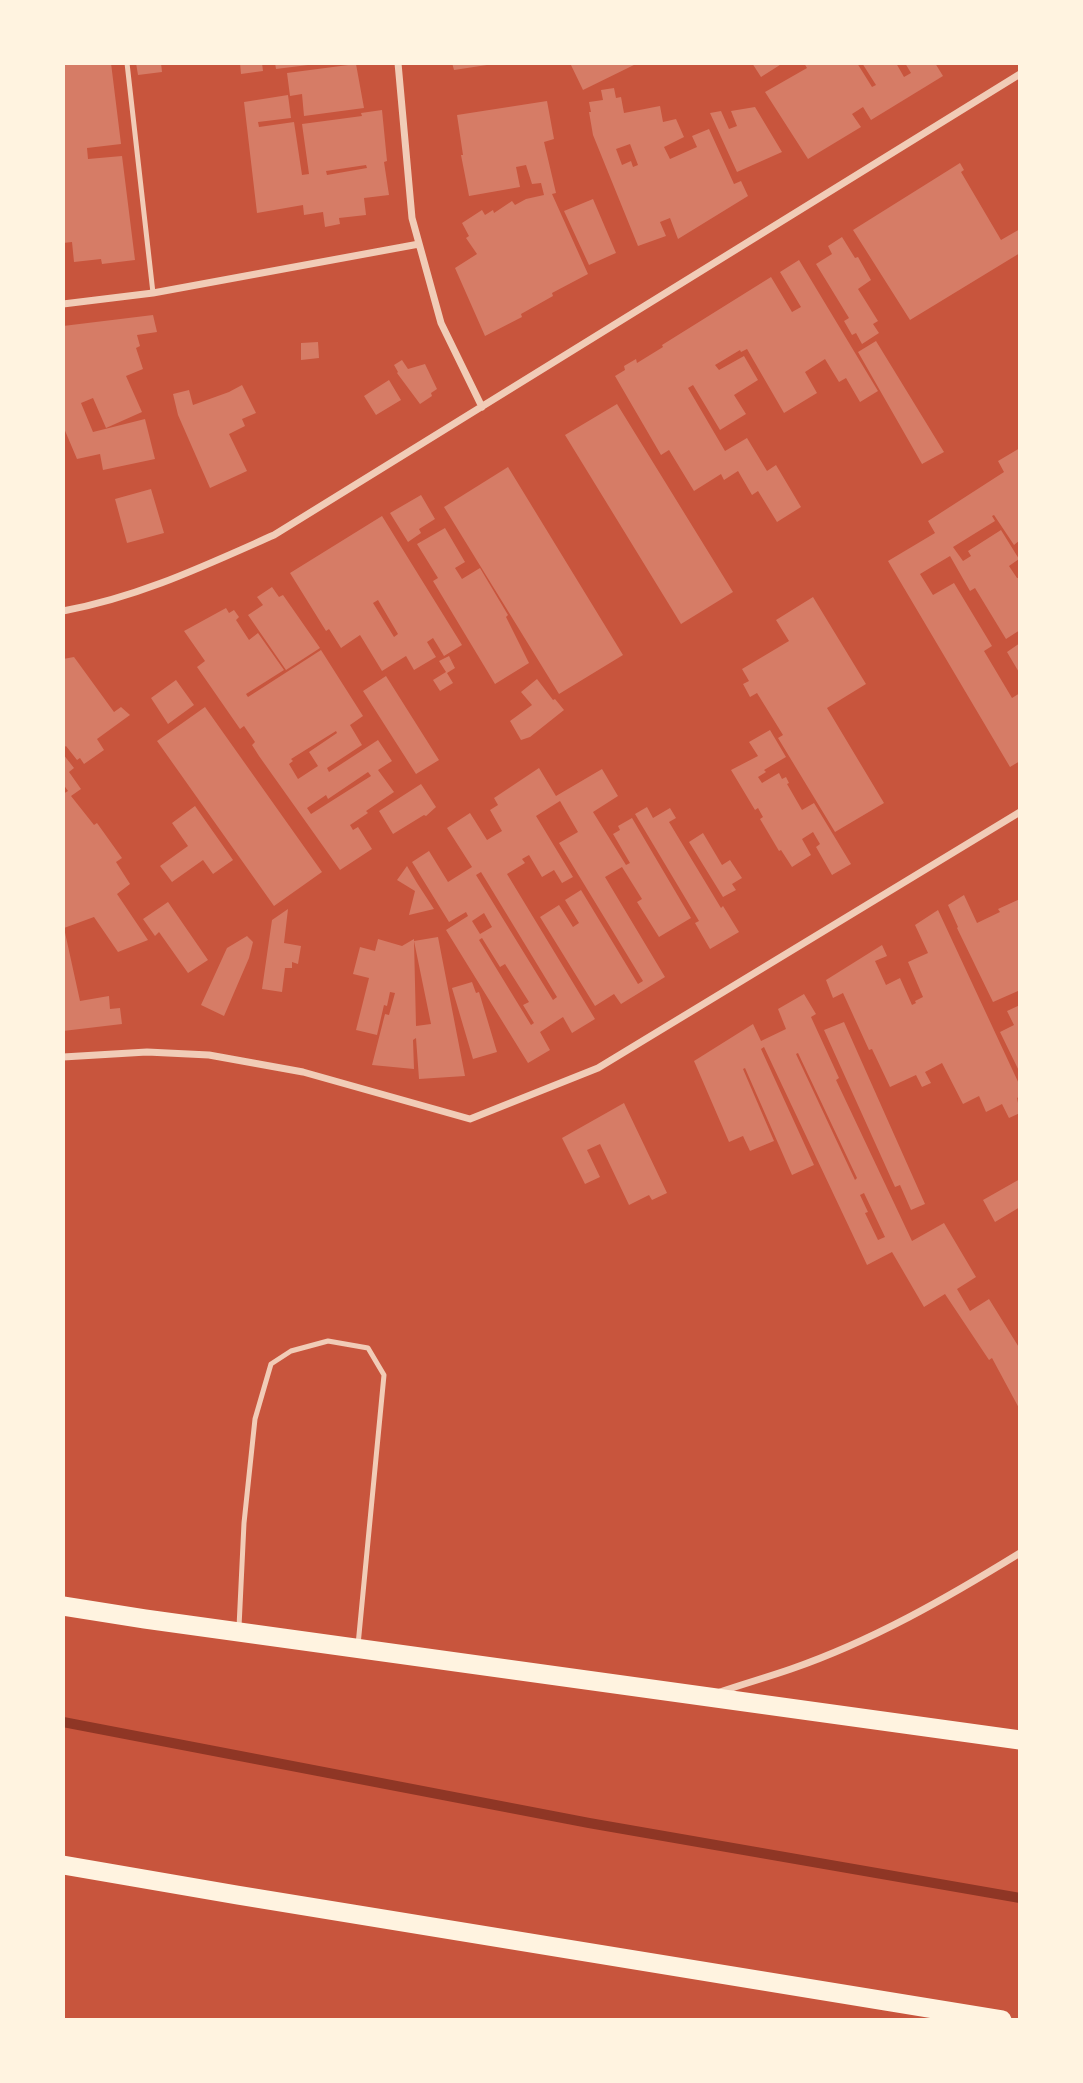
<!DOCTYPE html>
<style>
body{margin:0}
#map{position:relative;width:1083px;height:2083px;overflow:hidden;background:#c8553d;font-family:"Golos Text",sans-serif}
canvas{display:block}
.frame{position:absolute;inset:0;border:65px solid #fff3e0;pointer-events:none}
</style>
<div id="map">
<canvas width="1083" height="2083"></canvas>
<div class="frame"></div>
</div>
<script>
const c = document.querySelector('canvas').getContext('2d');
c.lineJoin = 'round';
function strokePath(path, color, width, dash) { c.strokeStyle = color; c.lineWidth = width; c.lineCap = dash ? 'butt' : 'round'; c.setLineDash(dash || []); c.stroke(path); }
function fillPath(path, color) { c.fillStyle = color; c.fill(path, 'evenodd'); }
strokePath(new Path2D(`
 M63,1722L589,1823L1020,1898`), '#8f3625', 10);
fillPath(new Path2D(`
 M63,63H111L121,144L87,148L88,159L122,156L135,260L102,264L101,259L74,262L72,242L63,243Z
 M136,63H161L162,72L138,75Z
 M240,63H262L263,71L241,74Z
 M275,63H307L308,65L276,69Z
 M452,63H486L487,65L454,70Z
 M570,63H638L583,90Z
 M752,63H783L761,77Z
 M804,63H857L872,87L876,85L862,63H896L904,77L911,73L905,63H935L943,76L871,120L863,107L852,114L861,127L808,159L765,92L807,68Z
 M356,64L364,108L304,116L302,94L290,96L287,73Z
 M614,88L616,98L621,97L624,113L660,106L663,122L676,119L684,137L664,147L670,159L697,147L692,136L709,129L734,184L741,181L748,196L678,239L670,218L660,222L666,236L638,246L593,135L589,112H591L589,102L603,100L601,90ZM630,144L638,165L633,167L631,161L622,165L616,149Z
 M288,95L291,118L258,122L259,127L294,122L302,175L309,174L302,124L362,116L361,113L382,110L387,161L384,162L389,195L364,198L366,215L339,218L340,224L325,227L323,212L304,215L303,205L257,213L244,102ZM366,165L367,168L327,175L326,171Z
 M547,101L554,139L544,142L556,193L552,194L588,274L552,293L553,296L521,314L522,317L485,336L455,268L477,254L466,238L469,236L462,223L482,210L485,215L493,210L494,213L512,201L515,205L526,199L544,195L541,183L532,184L526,165L516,167L520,187L469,196L461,155H463L457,115Z
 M755,107L782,152L737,172L710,113L721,111L729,129L737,126L731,111Z
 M960,163L964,170L961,172L1001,240L1020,229V253L910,320L853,230Z
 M593,199L616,253L589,265L564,211Z
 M842,237L855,258L858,257L871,280L858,289L878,321L873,324L879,333L862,344L856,333L852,335L844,321L849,318L816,264L832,254L828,246Z
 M799,260L878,391L860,402L846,378L839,382L825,359L805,372L817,393L784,413L747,349L741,352L740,350L715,365L719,370L744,356L758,380L734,395L746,414L720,430L693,385L688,388L725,451L747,438L767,471L776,465L801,507L777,522L758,491L752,495L738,471L724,480L721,474L694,491L669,450L661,455L615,376L625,370L624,366L636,359L637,363L663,347L662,345L771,277L792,312L801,307L780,272Z
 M153,315L157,332L137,335L140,346L136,348L143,369L126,376L142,412L106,428L93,398L81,403L93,432L145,419L155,459L103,470L100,454L77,459L63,426V326Z
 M876,341L944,452L922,464L858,352Z
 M318,342L319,358L301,360V343Z
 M402,360L408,369L425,364L437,389L431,393L432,396L420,404L397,373L398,372L394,365Z
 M389,380L401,400L376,415L364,396Z
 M242,385L256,413L242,419L245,426L229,434L247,471L210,488L178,415L173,394L189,390L193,405L229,392Z
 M617,404L733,592L681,624L565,435Z
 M1020,448V540L1014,545L994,515L992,516L995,521L953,547L963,561L971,556L968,551L1001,530L1019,559L1009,566L1017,578H1020V630L1006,639L975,588L970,591L950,556L920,574L933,595L954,583L992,646L984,651L1012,698L1020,693V761L1010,767L888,561L935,533L928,521L1004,472L998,461Z
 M508,467L623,655L559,694L444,507Z
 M151,489L164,533L127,543L115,499Z
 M421,495L435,519L419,529L421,533L408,542L390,513Z
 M382,516L462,645L444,656L433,638L427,642L436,657L414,670L406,656L382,671L360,635L341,648L329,629L326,631L290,573ZM378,600L398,634L394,637L373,603Z
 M445,528L465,562L455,568L462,579L480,568L508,615L506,617L529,663L495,684L433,581L438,578L417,544Z
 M272,587L279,597L283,595L320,648L286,670L248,615L263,605L257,597Z
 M813,597L866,684L827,708L884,803L835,832L778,738L783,735L757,693L750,697L743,684L749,681L742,669L789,641L776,620Z
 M226,608L229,613L234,610L239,617L236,620L249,640L258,633L284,670L246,694L248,697L321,650L363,716L350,725L362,745L327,768L329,772L378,740L392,761L378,770L394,792L366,811L368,813L350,825L353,830L358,827L372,849L340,870L259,756L252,745L255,742L244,726L240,729L197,667L205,661L184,631ZM336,731L337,733L309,752L318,766L298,779L289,764L293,761L291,759ZM368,772L371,776L311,814L307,808L326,795L328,799Z
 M1020,643V674L1007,652Z
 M449,656L455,668L447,673L453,683L440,691L433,680L446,672L439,661Z
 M74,657L114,712L121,707L130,715L97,739L104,750L84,764L80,758L77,760L66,746L63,748V659Z
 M386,676L439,760L416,774L363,691Z
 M537,679L553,700L555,699L564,710L530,737L521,740L510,721L532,705L521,692Z
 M176,680L194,705L168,724L151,698Z
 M205,707L322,872L274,906L157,741Z
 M770,730L786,757L764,770L766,772L758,777L762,783L779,773L782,779L786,777L789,783L787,784L802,810L814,803L851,864L832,875L816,847L820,844L813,832L802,839L811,855L792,867L781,850L779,851L760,819L763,817L758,808L755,810L731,770L758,756L749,742Z
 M63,754L74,768L69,772L81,789L71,796L94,825L97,823L122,858L116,862L130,884L117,894L148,940L118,952L94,917L64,928L80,1001L109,996L110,1009L120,1008L122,1024L63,1031V794L68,791L63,784Z
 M539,768L556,796L602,769L618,796L593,812L626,865L630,863L613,834L620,830L618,826L632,818L691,918L659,937L637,902L642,899L622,867L605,877L665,977L621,1004L614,994L595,1006L540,917L559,905L573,927L579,923L565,900L581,890L638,984L643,981L559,843L578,832L560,801L536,816L573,877L562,883L554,870L542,877L529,855L522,859L525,863L507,874L595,1019L572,1033L563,1017L540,1032L550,1050L528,1063L446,930L468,916L466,912L449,922L412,862L429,851L448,882L472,867L447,828L470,813L487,840L502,831L490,810L498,805L494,798ZM481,872L557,997L553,1000L476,875ZM484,913L492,927L480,934L472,921ZM482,938L500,967L505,964L529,1002L523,1005L534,1023L531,1025L479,940Z
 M421,784L436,807L426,816L424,815L393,834L379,811Z
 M195,806L233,860L213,874L203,860L172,882L160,866L188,846L172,823Z
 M647,807L653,818L670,808L676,818L669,822L721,908L723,906L739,932L710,949L695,923L699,921L635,814Z
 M703,833L722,865L730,860L742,878L732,884L736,890L723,897L689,842Z
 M407,866L417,883L434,909L409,915L415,891L397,880Z
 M964,895L977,923L1000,912L998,909L1020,899V996L1018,991L993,1002L957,928L958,927L948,905Z
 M168,902L208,960L188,973L159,932L155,936L143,919Z
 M288,909L284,943L301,946L298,964L292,962V968H285L282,992L262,989L272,920Z
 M938,910L1020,1086V1096L1017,1098L1020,1113L1009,1118L1002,1104L986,1112L979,1096L963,1104L942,1063L925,1072L931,1083L922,1087L916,1075L890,1087L872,1049L869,1050L843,993L833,998L826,980L882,945L887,956L875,961L886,985L900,978L912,1005L916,1003L915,1001L923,997L908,962L928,953L915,925Z
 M247,936L253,942L249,958L224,1016L201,1005L227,948Z
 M438,937L465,1076L419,1079L416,1038L413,1040L414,1069L372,1065L385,1014L389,1015L395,993L390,992L387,1006L384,1005L377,1035L356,1030L369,978L353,974L360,947L375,951L378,939L402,946L414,939V941ZM414,941L431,1024L416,1026Z
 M472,982L476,993L479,992L497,1052L473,1059L452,988Z
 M804,994L816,1014L811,1017L839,1078L836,1080L912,1241L944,1223L976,1277L957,1289L970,1311L989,1299L1020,1349V1410L992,1358L989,1360L945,1294L924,1307L892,1252L867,1265L764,1047L761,1049L814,1165L792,1175L745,1068L743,1069L774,1141L750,1151L743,1136L729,1142L694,1061L753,1024L761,1041L786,1029L778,1009ZM798,1053L857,1178L855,1180L796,1054ZM864,1193L885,1237L878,1240L865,1213L868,1212L860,1195Z
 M1020,1005V1073L1000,1032L1014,1025L1007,1011Z
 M844,1022L925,1204L911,1210L900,1185L895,1187L824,1030Z
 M624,1103L667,1193L652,1200L649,1195L629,1205L600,1144L587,1150L600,1177L585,1184L562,1138Z
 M1020,1179V1207L995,1222L983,1200Z`), '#d67c66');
strokePath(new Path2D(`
 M127,63L153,293
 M239,1627L244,1523L255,1419L271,1364L291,1351L328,1341L368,1348L384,1375L358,1645`), '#f1ccb7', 5);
strokePath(new Path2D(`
 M398,63L412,218L441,323L482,407
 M63,304L153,293L419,244
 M63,611C139,597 204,566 274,535L1020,74
 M63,1057L147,1052L209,1055L303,1072L470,1119L598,1068L1020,812
 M720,1692C743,1684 768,1677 791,1669C872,1641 947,1598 1020,1553`), '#f1ccb7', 7);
strokePath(new Path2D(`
 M63,1606L145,1619L1020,1740
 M63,1865L237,1895L1002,2020`), '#fff3e0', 19);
</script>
